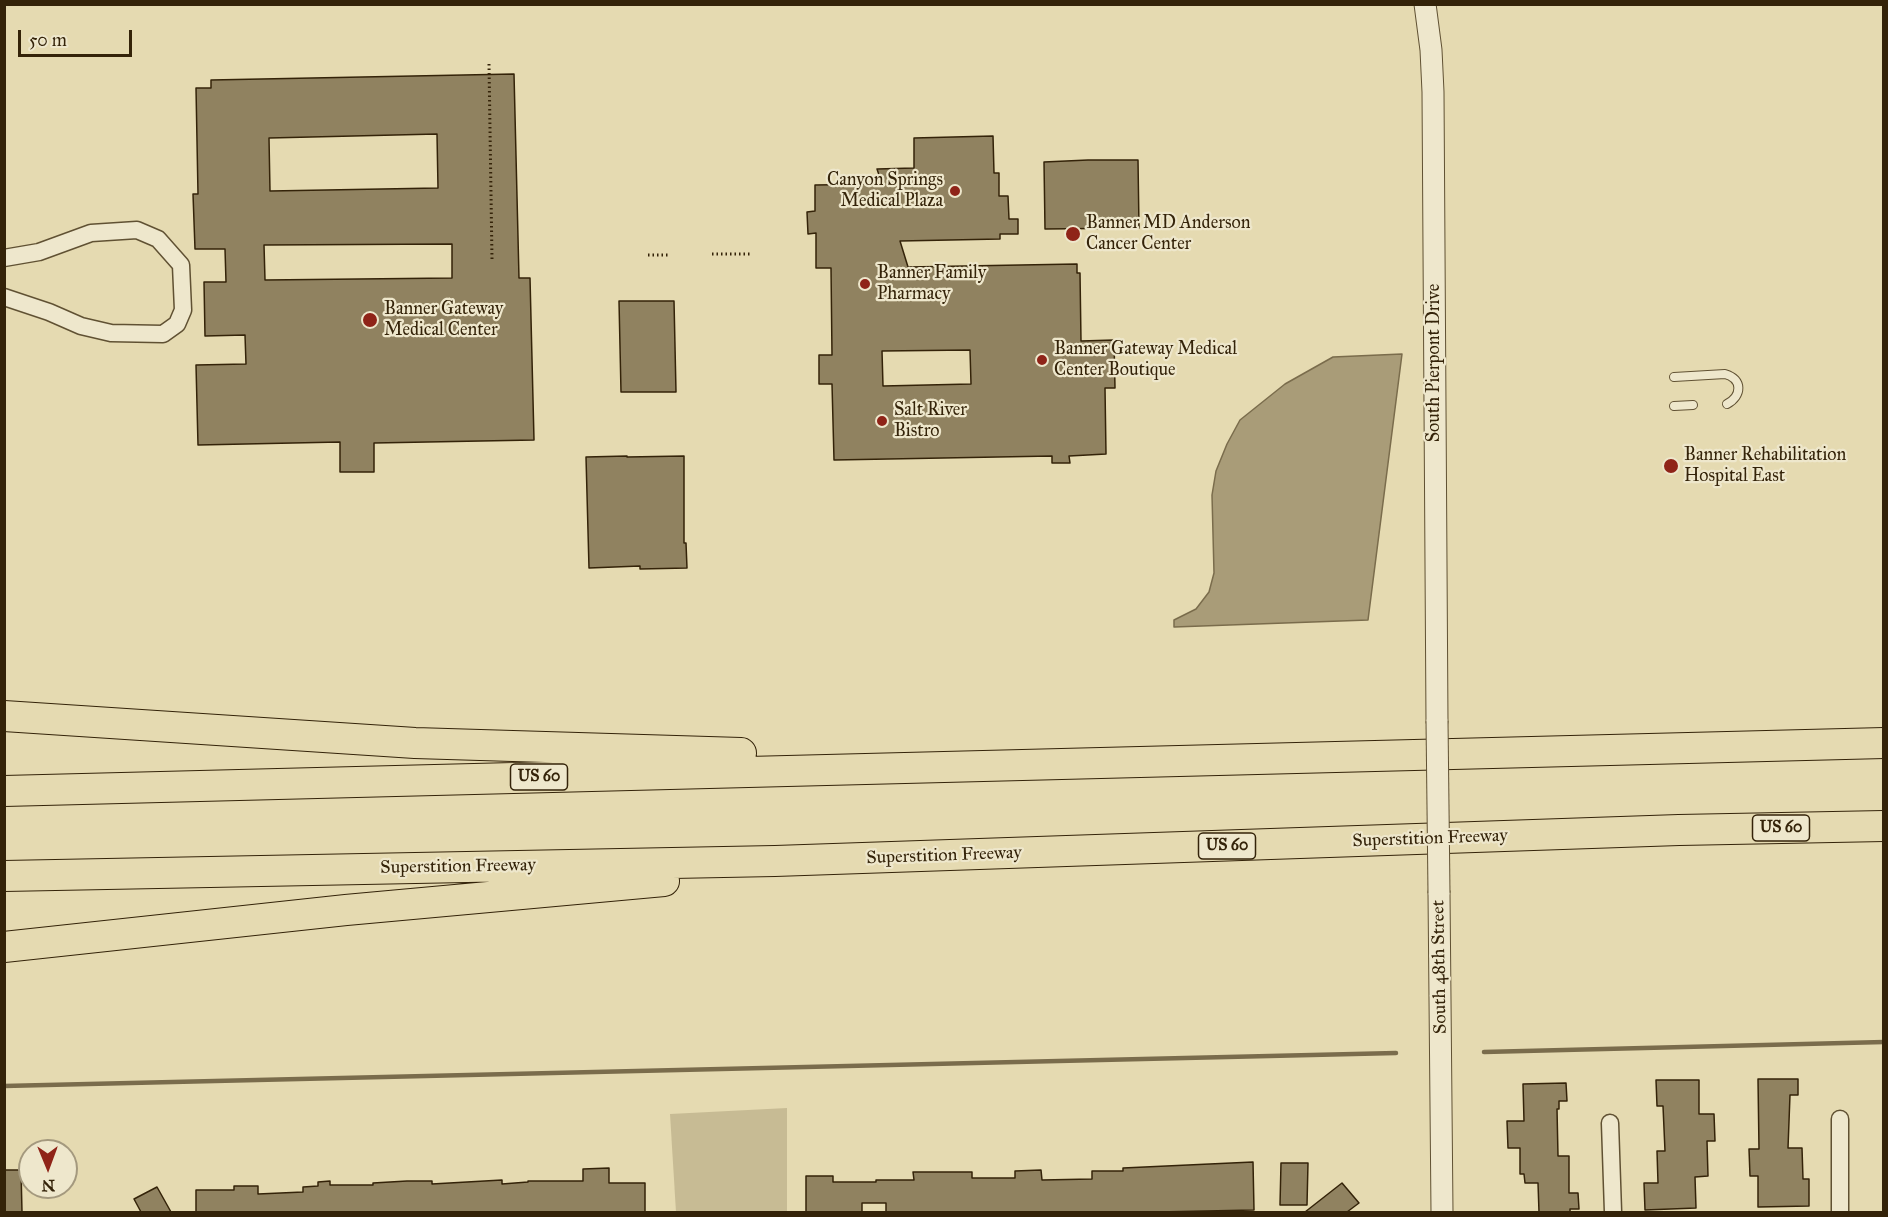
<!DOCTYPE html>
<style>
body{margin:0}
#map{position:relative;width:1888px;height:1217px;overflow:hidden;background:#e5dab1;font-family:"IM FELL Great Primer",serif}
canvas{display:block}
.frame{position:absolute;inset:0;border:6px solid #342309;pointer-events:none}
.north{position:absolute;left:18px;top:1139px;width:60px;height:60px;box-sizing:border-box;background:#eee7cc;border:2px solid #a4997e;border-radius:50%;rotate:179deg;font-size:16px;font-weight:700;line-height:24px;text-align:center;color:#342309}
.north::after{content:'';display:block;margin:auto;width:21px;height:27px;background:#8f2418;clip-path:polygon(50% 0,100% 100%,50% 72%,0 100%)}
.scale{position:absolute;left:18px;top:30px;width:114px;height:27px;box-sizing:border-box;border:3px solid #342309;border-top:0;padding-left:8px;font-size:18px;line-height:21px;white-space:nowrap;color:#342309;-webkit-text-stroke:4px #eee7cc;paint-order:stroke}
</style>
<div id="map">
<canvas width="1888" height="1217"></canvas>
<div class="frame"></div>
<div class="north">N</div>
<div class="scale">50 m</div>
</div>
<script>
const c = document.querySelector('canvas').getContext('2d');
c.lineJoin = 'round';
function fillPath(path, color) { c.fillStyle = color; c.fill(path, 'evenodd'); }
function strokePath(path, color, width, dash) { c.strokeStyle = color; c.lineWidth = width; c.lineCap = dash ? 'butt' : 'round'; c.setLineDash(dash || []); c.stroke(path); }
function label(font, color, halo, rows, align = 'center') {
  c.font = font + ' "IM FELL Great Primer",serif'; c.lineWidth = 4.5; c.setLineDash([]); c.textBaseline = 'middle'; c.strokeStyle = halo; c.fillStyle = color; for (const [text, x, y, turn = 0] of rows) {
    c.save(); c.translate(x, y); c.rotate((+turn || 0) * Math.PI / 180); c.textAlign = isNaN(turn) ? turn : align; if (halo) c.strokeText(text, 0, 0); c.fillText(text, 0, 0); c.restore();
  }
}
fillPath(new Path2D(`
 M787,1108V1212H676L670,1114Z`), '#c7bb94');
const water = new Path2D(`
 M1402,354L1368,620L1174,627V620L1196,609L1209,592L1214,573L1212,495L1216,471L1227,444L1240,420L1285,384L1333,357Z`);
fillPath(water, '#a99c78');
strokePath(water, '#7a6c4c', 1.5);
strokePath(new Path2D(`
 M1484,1052L1884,1042
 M4,1086L1396,1053`), '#7a6c4c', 4.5);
const building = new Path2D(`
 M514,74L519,278H530L534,440L374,443V472H340V442L198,445L196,365L246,364L245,335L205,336L204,282H226L225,249H195L193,194H198L196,88H211V80ZM437,134L438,188L270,191L269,138ZM452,244V278L265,280L264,245Z
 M993,136L994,173H999V196H1008L1009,219H1018V234H1000V239L900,241L908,267L1077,264V273H1080L1081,341L1114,340L1115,388H1105L1106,454L1069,456L1070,463H1052V456L834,460L832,384H819V355H832L831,268H816V233L808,234L807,212L815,211V185L882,184L877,169L914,168V138ZM970,350L971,384L883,386L882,351Z
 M1088,160H1138L1139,228L1045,229L1044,162Z
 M619,301H674L676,392H621Z
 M627,456V457L684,456V543H686L687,568L640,569V566L589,568L586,457Z
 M1758,1079H1798V1095H1790L1788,1148H1802L1803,1179H1809V1206L1758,1207V1176H1750L1749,1149H1759Z
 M1656,1080H1699V1114H1714L1715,1141H1707L1708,1176L1695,1177L1696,1208L1645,1210L1644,1183H1658L1657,1151H1665L1663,1106H1657Z
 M1566,1083L1567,1101H1559V1109H1557L1558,1156H1569V1193H1578L1579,1209H1570V1212H1539L1538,1183H1525L1524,1174H1520V1148H1508L1507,1121H1524L1523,1084Z
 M1253,1162L1254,1210L1157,1212H886V1203H862V1212H806V1176H833V1182H876V1180H914L913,1172H972V1178H1015V1171L1041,1170L1042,1180L1092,1179V1171H1123V1168Z
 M1281,1163H1308L1307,1205H1280Z
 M609,1168V1183H645V1212H196V1190H234V1186H258V1194L303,1192V1187L318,1186V1182L330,1181V1185H373V1183L407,1181H432V1184L502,1180V1184L528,1182V1181H583V1169Z
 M4,1170H21L22,1212H4Z
 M1342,1183L1359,1203L1347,1212H1305Z
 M157,1187L171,1212H141L134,1199Z`);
fillPath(building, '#908260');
strokePath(building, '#342309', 1.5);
const service = new Path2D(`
 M1674,377L1725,374C1743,379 1742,396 1727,404
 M1674,406L1693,405`);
const minor = new Path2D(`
 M4,258L39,252L91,233L137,230L158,239L181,265L183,310L177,324L163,334L111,333L81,326L49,312L4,297
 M1610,1123L1613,1212
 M1840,1212V1119`);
const tertiary = new Path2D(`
 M1425,4L1431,50L1433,92L1437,721
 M1439,893L1442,1212`);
const motorway = new Path2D(`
 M4,716L415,743L741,753
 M4,791L1884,743
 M4,876L775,861L1679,830L1884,826
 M4,947L346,910L664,881`);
strokePath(service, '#605133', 10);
strokePath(minor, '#605133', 19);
strokePath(tertiary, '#605133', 23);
strokePath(motorway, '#342309', 32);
strokePath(new Path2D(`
 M489,64L492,259
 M712,254H750
 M648,255H669`), '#342309', 3, [1.5, 3]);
strokePath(service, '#eee7cc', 8);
strokePath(minor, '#eee7cc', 16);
strokePath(tertiary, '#eee7cc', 21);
strokePath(motorway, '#e5dab1', 30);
const tertiaryBridge = new Path2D(`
 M1437,721L1439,893`);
strokePath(tertiaryBridge, '#605133', 23, []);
strokePath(tertiaryBridge, '#eee7cc', 21);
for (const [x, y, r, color] of [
 [955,191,6,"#8f2418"],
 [1073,234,8,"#8f2418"],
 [865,284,6,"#8f2418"],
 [370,320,8,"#8f2418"],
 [1042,360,6,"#8f2418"],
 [882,421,6,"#8f2418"],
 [1671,466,8,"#8f2418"]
]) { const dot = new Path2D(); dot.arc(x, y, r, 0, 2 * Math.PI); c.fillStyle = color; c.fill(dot); strokePath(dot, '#eee7cc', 2); }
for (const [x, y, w] of [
 [539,777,57],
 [1781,828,57],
 [1227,846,57]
]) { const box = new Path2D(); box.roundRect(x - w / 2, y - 13, w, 26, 4.5); c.fillStyle = '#eee7cc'; c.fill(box); strokePath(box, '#342309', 1.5); }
label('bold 16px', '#342309', null, [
 ["US 60",539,777],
 ["US 60",1781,828],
 ["US 60",1227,846]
]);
label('18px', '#342309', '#eee7cc', [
 ["Canyon Springs",943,181,"right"],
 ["Medical Plaza",943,202,"right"],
 ["Banner MD Anderson",1086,224],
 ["Cancer Center",1086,245],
 ["Banner Family",877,274],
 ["Pharmacy",877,295],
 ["Banner Gateway",384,310],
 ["Medical Center",384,331],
 ["Banner Gateway Medical",1054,350],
 ["Center Boutique",1054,371],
 ["Salt River",894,411],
 ["Bistro",894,432],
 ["Banner Rehabilitation",1684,456],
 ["Hospital East",1684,477]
], 'left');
label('18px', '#342309', '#eee7cc', [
 ["South Pierpont Drive",1435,363,-90],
 ["Superstition Freeway",1430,839,-2],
 ["Superstition Freeway",944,856,-2],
 ["Superstition Freeway",458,867,-1],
 ["South 48th Street",1440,967,-91]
]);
</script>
